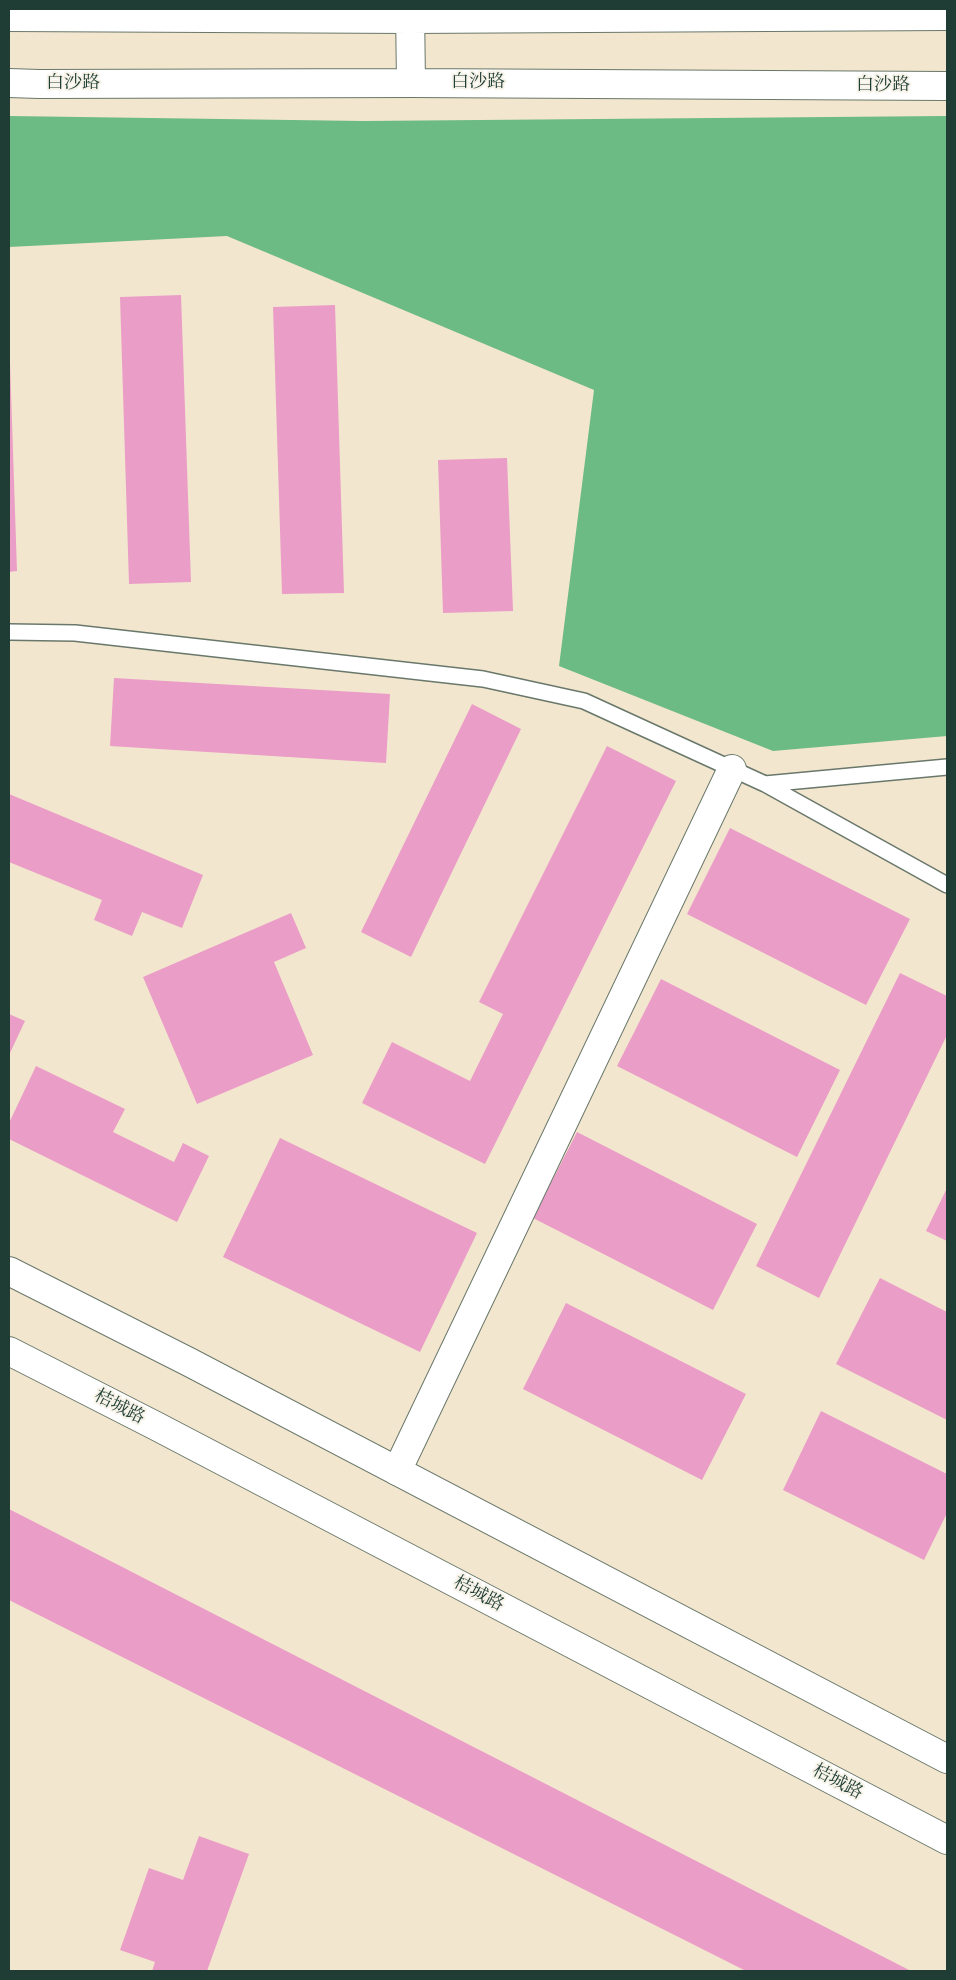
<!DOCTYPE html>
<meta charset="utf-8">
<style>
body{margin:0}
#map{position:relative;width:956px;height:1980px;overflow:hidden;background:#f3e6cf;font-family:"IM FELL DW Pica",serif}
canvas{display:block}
.frame{position:absolute;inset:0;border:10px solid #1f3d34;pointer-events:none}
</style>
<div id="map">
<canvas width="956" height="1980"></canvas>
<div class="frame"></div>
</div>
<script>
const c = document.querySelector('canvas').getContext('2d');
c.lineJoin = 'round';
function fillPath(path, color) { c.fillStyle = color; c.fill(path, 'evenodd'); }
function strokePath(path, color, width, dash) { c.strokeStyle = color; c.lineWidth = width; c.lineCap = dash ? 'butt' : 'round'; c.setLineDash(dash || []); c.stroke(path); }
function label(font, color, halo, rows, align = 'center') {
  c.font = font + ' "IM FELL DW Pica","Noto Serif SC",serif'; c.lineWidth = 4; c.setLineDash([]); c.textBaseline = 'middle'; c.strokeStyle = halo; c.fillStyle = color; for (const [text, x, y, turn = 0] of rows) {
    c.save(); c.translate(x, y); c.rotate((+turn || 0) * Math.PI / 180); c.textAlign = isNaN(turn) ? turn : align; if (halo) c.strokeText(text, 0, 0); c.fillText(text, 0, 0); c.restore();
  }
}
fillPath(new Path2D(`
 M9,116L363,121L947,116V736L773,751L559,666L594,390L227,236L9,247Z`), '#6cba84');
fillPath(new Path2D(`
 M181,295L191,582L129,584L120,297Z
 M335,305L344,593L282,594L273,307Z
 M9,362H10L17,571L9,572Z
 M507,458L513,611L443,613L438,460Z
 M114,678L390,694L386,763L110,746Z
 M472,704L521,729L411,957L361,932Z
 M607,746L676,781L485,1164L362,1103L392,1042L470,1081L503,1014L479,1002Z
 M9,794L203,875L182,928L142,912L132,936L94,920L102,900L9,862Z
 M730,828L910,919L866,1005L687,914Z
 M291,913L306,948L274,962L313,1055L197,1104L143,977Z
 M900,973L947,996V1035L819,1298L756,1266Z
 M661,979L840,1070L797,1157L617,1066Z
 M9,1014L25,1021L9,1055Z
 M36,1066L125,1109L113,1132L174,1162L183,1143L209,1156L177,1222L9,1139V1123Z
 M577,1132L757,1224L713,1310L533,1218Z
 M280,1138L477,1233L420,1352L223,1257Z
 M947,1188V1241L926,1231Z
 M880,1278L947,1312V1420L836,1364Z
 M566,1303L746,1394L702,1480L523,1389Z
 M821,1411L947,1474V1513L924,1560L783,1490Z
 M9,1509L911,1971H746L9,1600Z
 M199,1836L249,1854L207,1971H152L155,1962L120,1950L149,1868L183,1880Z`), '#ea9dc6');
const lane = new Path2D(`
 M9,632L75,633L483,679L584,701L765,784L947,885
 M765,784L947,767`);
const street = new Path2D(`
 M397,1471L732,769`);
const secondary = new Path2D(`
 M410,9L411,83
 M9,17L410,19L947,16
 M9,83L39,84L411,83L947,86`);
const primary = new Path2D(`
 M9,1271L189,1362L947,1759
 M9,1351L156,1426L947,1840`);
strokePath(lane, '#69786a', 18);
strokePath(street, '#69786a', 30);
strokePath(secondary, '#69786a', 30);
strokePath(primary, '#69786a', 30);
strokePath(lane, '#fff', 15);
strokePath(street, '#fff', 28);
strokePath(secondary, '#fff', 28);
strokePath(primary, '#fff', 28);
label('18px', '#1f3d34', '#f7f3e8', [
 ["白沙路",478,83],
 ["白沙路",73,84],
 ["白沙路",883,86],
 ["桔城路",119,1408,27],
 ["桔城路",478,1595,28],
 ["桔城路",837,1783,28]
]);
</script>
